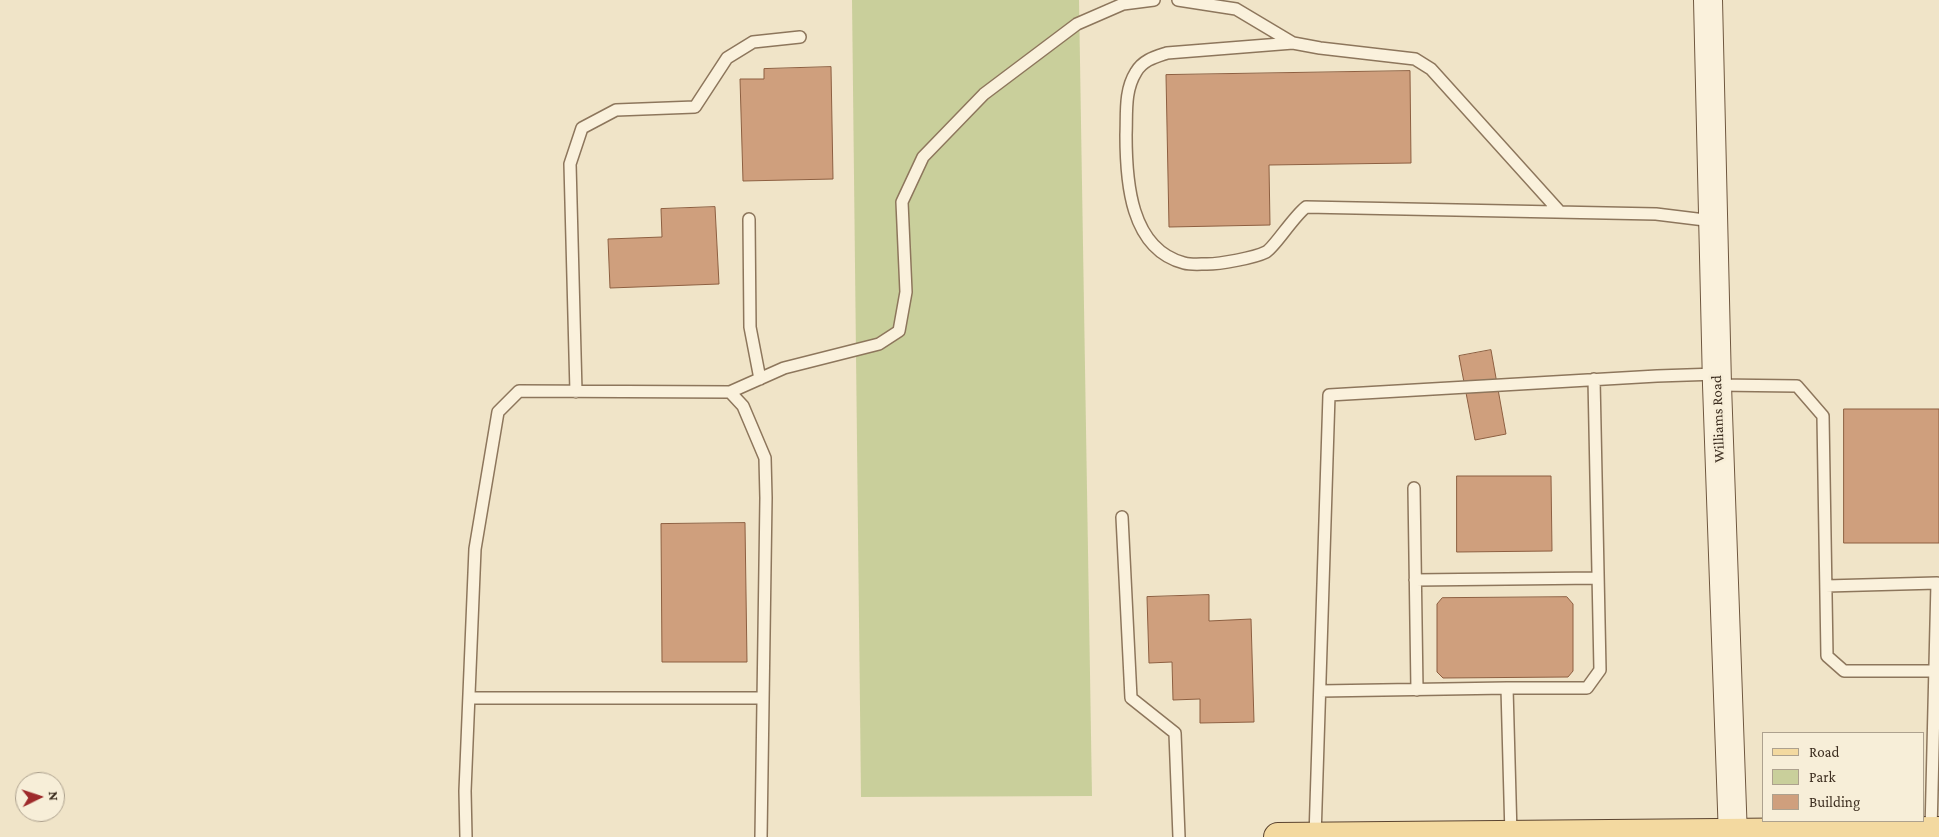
<!DOCTYPE html>
<style>
body{margin:0}
#map{position:relative;width:1939px;height:837px;overflow:hidden;background:#f0e4c8;font-family:"Crimson Pro",serif}
canvas{display:block}
.legend{position:absolute;left:1762px;top:732px;width:162px;height:90px;box-sizing:border-box;background:#f7eed8;border:1px solid #ada18e;margin:0;padding:6px 9px;list-style:none;font-size:15px;color:#3d2e20}
.legend li{display:flex;align-items:center;gap:10px;height:25px}
.legend b{width:25px;border:1px solid #ada18e}
.north{position:absolute;left:15px;top:772px;width:50px;height:50px;box-sizing:border-box;background:#f7eed8;border:1px solid #ada18e;border-radius:50%;rotate:86deg;font-size:14px;font-weight:700;line-height:20px;text-align:center;color:#3d2e20}
.north::after{content:'';display:block;margin:auto;width:18px;height:22px;background:#9e2a2b;clip-path:polygon(50% 0,100% 100%,50% 72%,0 100%)}
</style>
<div id="map">
<canvas width="1939" height="837"></canvas>
<ul class="legend">
<li><b style="height:6px;background:#f3d9a0"></b>Road</li>
<li><b style="height:14px;background:#c9cf9b"></b>Park</li>
<li><b style="height:14px;background:#cf9f7d"></b>Building</li>
</ul>
<div class="north">N</div>
</div>
<script>
const c = document.querySelector('canvas').getContext('2d');
c.lineJoin = 'round';
function fillPath(path, color) { c.fillStyle = color; c.fill(path, 'evenodd'); }
function strokePath(path, color, width, dash) { c.strokeStyle = color; c.lineWidth = width; c.lineCap = dash ? 'butt' : 'round'; c.setLineDash(dash || []); c.stroke(path); }
function label(font, color, halo, rows, align = 'center') {
  c.font = font + ' "Crimson Pro",serif'; c.lineWidth = 5; c.setLineDash([]); c.textBaseline = 'middle'; c.strokeStyle = halo; c.fillStyle = color; for (const [text, x, y, turn = 0] of rows) {
    c.save(); c.translate(x, y); c.rotate((+turn || 0) * Math.PI / 180); c.textAlign = isNaN(turn) ? turn : align; if (halo) c.strokeText(text, 0, 0); c.fillText(text, 0, 0); c.restore();
  }
}
fillPath(new Path2D(`
 M852,0H1079L1092,796L861,797Z`), '#c9cf9b');
const building = new Path2D(`
 M831,67L833,179L743,181L740,79H764V69Z
 M1410,71L1411,163L1269,165L1270,225L1169,227L1166,75Z
 M715,207L719,284L610,288L608,239L662,237L661,209Z
 M1491,350L1506,434L1475,440L1459,356Z
 M1844,409H1939V543H1844Z
 M1457,476H1551L1552,551L1457,552Z
 M745,523L747,662H662L661,524Z
 M1209,595V621L1251,619L1254,722L1200,723V699L1173,700L1172,662L1149,663L1147,597Z
 M1567,597L1573,604V671L1568,677L1443,678L1437,672V604L1442,598Z`);
fillPath(building, '#cf9f7d');
strokePath(building, '#8d5f41', 1);
const service = new Path2D(`
 M1178,0L1236,9L1293,43L1320,48L1415,59L1431,69L1560,212
 M1293,43L1167,53C1155,57 1143,60 1136,72C1124,91 1127,114 1126,135C1126,181 1130,249 1184,263C1191,265 1200,264 1207,264C1220,264 1254,258 1266,252C1274,248 1293,217 1306,207L1656,214L1713,221
 M749,219L750,327L760,379
 M1717,385L1797,386L1823,416L1827,656L1844,671H1935
 M576,392L570,164L582,128L616,110L695,107L727,58L753,42L800,37
 M730,392L784,368L879,344L899,331L906,292L902,202L923,157L984,94L1077,24L1123,4L1154,0
 M1414,488L1417,690
 M1122,517L1131,698L1175,733L1179,837
 M1415,580L1598,578
 M1826,586L1937,583L1931,831
 M1507,688H1587L1600,670L1594,379
 M1320,691L1507,688L1511,835
 M469,698H762
 M466,837L465,791L475,549L498,412L519,391L730,392L743,406L765,458L766,498L761,837
 M1315,837L1329,395L1657,376L1717,374`);
const secondary = new Path2D(`
 M1708,0L1717,385L1733,837`);
const primary = new Path2D(`
 M1278,837L1939,831`);
strokePath(service, '#8d765c', 14);
strokePath(secondary, '#6f573f', 30);
strokePath(primary, '#5b4430', 30);
strokePath(service, '#faf1dc', 11);
strokePath(secondary, '#faf1dc', 28);
strokePath(primary, '#f3d9a0', 28);
label('15px', '#3d2e20', '#f7eed8', [
 ["Williams Road",1718,419,-92]
]);
</script>
